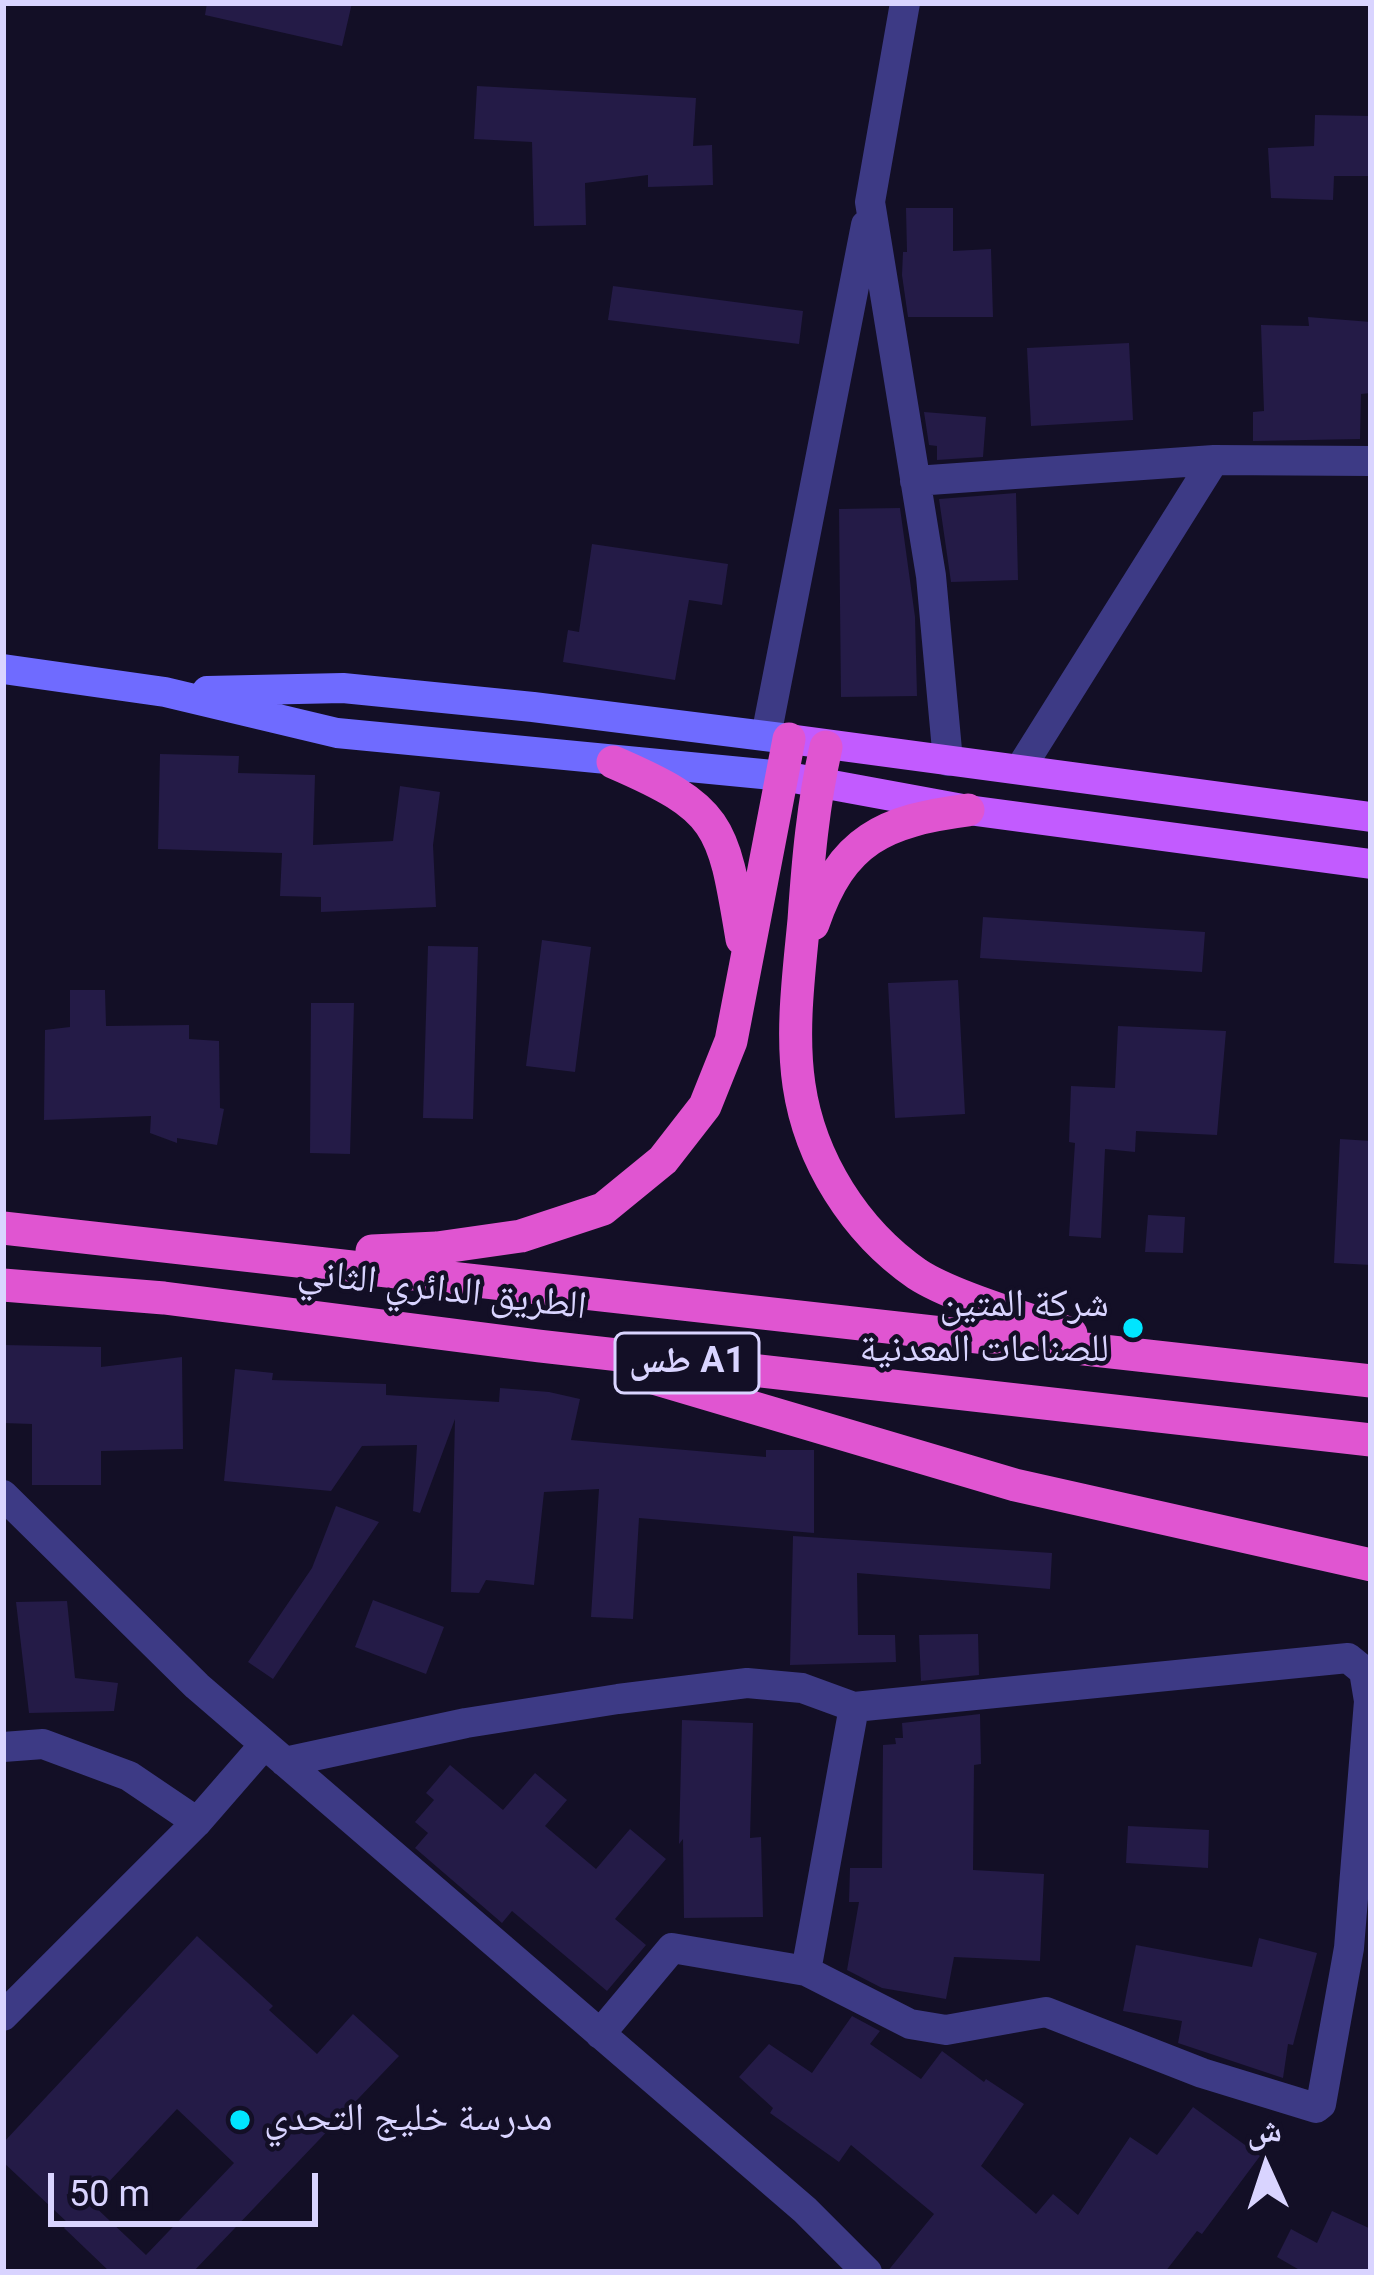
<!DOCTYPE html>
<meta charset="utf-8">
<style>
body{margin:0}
#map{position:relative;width:1374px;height:2275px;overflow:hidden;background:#130f26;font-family:Roboto,"Noto Naskh Arabic",sans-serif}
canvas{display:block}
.frame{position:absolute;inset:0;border:6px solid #d9d4ff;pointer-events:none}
.north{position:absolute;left:1206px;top:2107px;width:120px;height:120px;-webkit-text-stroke:9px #130f26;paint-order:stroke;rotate:357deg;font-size:33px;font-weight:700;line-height:48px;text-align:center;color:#d9d4ff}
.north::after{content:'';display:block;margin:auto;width:42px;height:54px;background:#d9d4ff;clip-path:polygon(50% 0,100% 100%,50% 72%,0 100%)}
.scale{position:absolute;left:48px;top:2173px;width:270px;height:54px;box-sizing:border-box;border:6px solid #d9d4ff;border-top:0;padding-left:15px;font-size:36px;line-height:42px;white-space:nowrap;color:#d9d4ff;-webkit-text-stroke:9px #130f26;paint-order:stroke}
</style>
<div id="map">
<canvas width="1374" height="2275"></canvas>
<div class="frame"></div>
<div class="north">ش</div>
<div class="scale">50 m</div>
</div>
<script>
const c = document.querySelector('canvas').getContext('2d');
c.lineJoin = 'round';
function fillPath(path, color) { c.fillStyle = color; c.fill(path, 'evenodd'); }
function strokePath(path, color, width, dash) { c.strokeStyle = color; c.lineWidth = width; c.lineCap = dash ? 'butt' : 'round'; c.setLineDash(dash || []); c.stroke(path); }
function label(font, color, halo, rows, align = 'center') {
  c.font = font + ' Roboto,"Noto Naskh Arabic",sans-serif'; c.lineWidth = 9; c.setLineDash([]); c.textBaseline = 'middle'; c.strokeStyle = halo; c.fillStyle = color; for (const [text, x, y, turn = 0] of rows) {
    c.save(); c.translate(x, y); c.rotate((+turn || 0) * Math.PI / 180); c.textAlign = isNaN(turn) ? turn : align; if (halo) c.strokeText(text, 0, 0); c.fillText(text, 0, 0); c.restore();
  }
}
fillPath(new Path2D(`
 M207,3H352L342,46L205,15Z
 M477,86L696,98L693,146L712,145L713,185L648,187V175L585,183L586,225L534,226L532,142L474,139Z
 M1315,115L1371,116V176H1334L1333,200L1271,198L1268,148L1314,146Z
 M906,208H953V251L991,249L993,317H908L902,275L903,252H907Z
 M613,286L803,311L799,344L608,320Z
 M1308,317L1371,322V393L1361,394L1360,439L1253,441V412L1264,411L1261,325L1309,326Z
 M1129,343L1133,420L1031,426L1027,348Z
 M924,412L986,417L983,457L937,460V446L929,445Z
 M1016,493L1018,580L951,582L939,499Z
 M900,508L915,617L917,696L841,697L839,509Z
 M592,544L728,564L722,605L689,600L675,680L563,662L568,630L579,632Z
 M160,754L239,756L238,773L315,775L313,845L393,841L400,786L440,792L433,845L436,907L321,912V897L280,896L282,853L158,849Z
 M983,917L1205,932L1202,972L980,958Z
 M542,940L591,947L575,1072L526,1066Z
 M428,946L478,947L473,1119L423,1118Z
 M958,980L965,1114L895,1118L888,983Z
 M70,990H105L106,1026L189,1025V1039L219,1041L220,1108L224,1109L217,1145L177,1138V1143L150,1133L151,1116L44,1120L45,1030L70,1027Z
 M311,1003H354L350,1154L310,1153Z
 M1118,1026L1226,1031L1217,1135L1136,1131L1135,1152L1105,1149L1101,1238L1069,1236L1075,1143L1069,1142L1071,1086L1115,1088Z
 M1340,1139L1371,1141V1265L1334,1263Z
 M1148,1215L1185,1217L1183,1253L1145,1252Z
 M3,1345L101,1347V1367L182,1357L183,1449L101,1451V1485H32V1424L3,1423Z
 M235,1369L273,1373L272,1380L386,1384V1395L499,1402L500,1388L549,1392L580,1399L571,1440L766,1457V1450H814V1533L639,1518L633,1619L591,1617L599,1489L544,1492L534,1585L486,1580L479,1593L451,1592L455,1419L420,1513L413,1511L417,1445L362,1446L331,1491L224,1481Z
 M336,1506L379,1522L273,1679L248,1662L312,1568Z
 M793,1536L1052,1553L1050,1589L857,1573L858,1635H895L896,1662L790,1665Z
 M373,1600L444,1627L426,1674L355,1647Z
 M67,1601L75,1678L118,1683L114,1711L29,1713L16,1602Z
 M978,1634L979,1675L921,1681L919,1635Z
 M980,1714L981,1764L974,1765L973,1870L1044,1874L1040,1961L954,1957L946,1999L882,1988L847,1970L859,1902H849L850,1868H882L883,1745L896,1744L895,1738H903L902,1723Z
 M682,1720L753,1723L750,1838L761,1837L763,1917L684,1918L683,1839L679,1844Z
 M450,1765L503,1810L535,1773L567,1800L545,1826L596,1869L630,1829L666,1859L615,1919L646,1945L607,1991L512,1911L502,1923L415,1848L428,1833L415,1822L434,1800L426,1793Z
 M1128,1826L1209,1830L1208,1868L1126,1863Z
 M197,1936L273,2006L269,2010L317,2054L353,2014L399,2056L193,2272H110L64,2228L68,2223L3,2162V2143ZM177,2109L234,2163L146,2255L90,2202Z
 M1259,1938L1317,1953L1293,2045L1288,2044L1283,2078L1178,2043L1182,2021L1123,2011L1136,1945L1252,1967Z
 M852,2016L880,2031L870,2044L921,2079L942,2051L984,2082L986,2079L1024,2104L981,2166L1036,2214L1053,2194L1078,2215L1130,2137L1157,2155L1193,2107L1260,2156L1202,2234L1197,2231L1165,2272H887L934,2214L851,2145L839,2162L770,2113L773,2108L739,2077L769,2044L812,2073Z
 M1332,2211L1371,2229V2272H1303L1277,2257L1291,2229L1317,2243Z`), '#241b47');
strokePath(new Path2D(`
 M905,3L870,202L931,576L948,761
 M915,481L1214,460L1371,461
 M766,736L866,225
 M1020,769L1214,460
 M3,1495L197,1686L805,2210L867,2272
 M3,1747L43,1744L129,1776L197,1822
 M285,1762L466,1723L618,1699L747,1683L802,1688L854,1707L1348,1658L1364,1671L1369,1701L1349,1948L1321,2104L1316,2108L1202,2073L1046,2012L946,2030L910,2024L806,1971
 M3,2016L197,1822L264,1745
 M600,2034L672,1948L806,1971L854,1707`), '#3d3a85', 30);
strokePath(new Path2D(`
 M3,669L165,692L337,733L783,776
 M207,691L343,688L533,707L789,739`), '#6f6bff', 30);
strokePath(new Path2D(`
 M789,739L1371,817
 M783,776L968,810L1371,864`), '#c25bff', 30);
strokePath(new Path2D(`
 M826,747C813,804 808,861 804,920C799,973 791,1031 799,1085C810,1160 855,1231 917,1274C952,1297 1030,1319 1071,1334
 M613,762C722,809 723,825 742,939
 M813,924C842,839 884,821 968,810
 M3,1228L1371,1381
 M372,1251L437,1248L521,1236L603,1209L663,1160L705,1106L731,1041L789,739
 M3,1285L164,1298L539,1346L1371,1440
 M633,1372L1015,1485L1371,1565`), '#e055d1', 33);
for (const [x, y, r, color] of [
 [1133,1328,12,"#00e5ff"],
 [240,2120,12,"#00e5ff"]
]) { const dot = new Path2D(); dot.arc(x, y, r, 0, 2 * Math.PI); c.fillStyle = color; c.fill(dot); strokePath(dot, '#130f26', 4.5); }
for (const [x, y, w] of [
 [687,1363,144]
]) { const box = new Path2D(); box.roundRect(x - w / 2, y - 30, w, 60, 9); c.fillStyle = '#130f26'; c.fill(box); strokePath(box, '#d9d4ff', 3); }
label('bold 36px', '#d9d4ff', null, [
 ["طس A1",687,1363]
]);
label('39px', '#d9d4ff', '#130f26', [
 ["الطريق الدائري الثاني",442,1291,7]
]);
label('39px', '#d9d4ff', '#130f26', [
 ["شركة المتين",1109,1306],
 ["للصناعات المعدنية",1109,1351],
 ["مدرسة خليج التحدي",264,2120,"left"]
], 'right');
</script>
